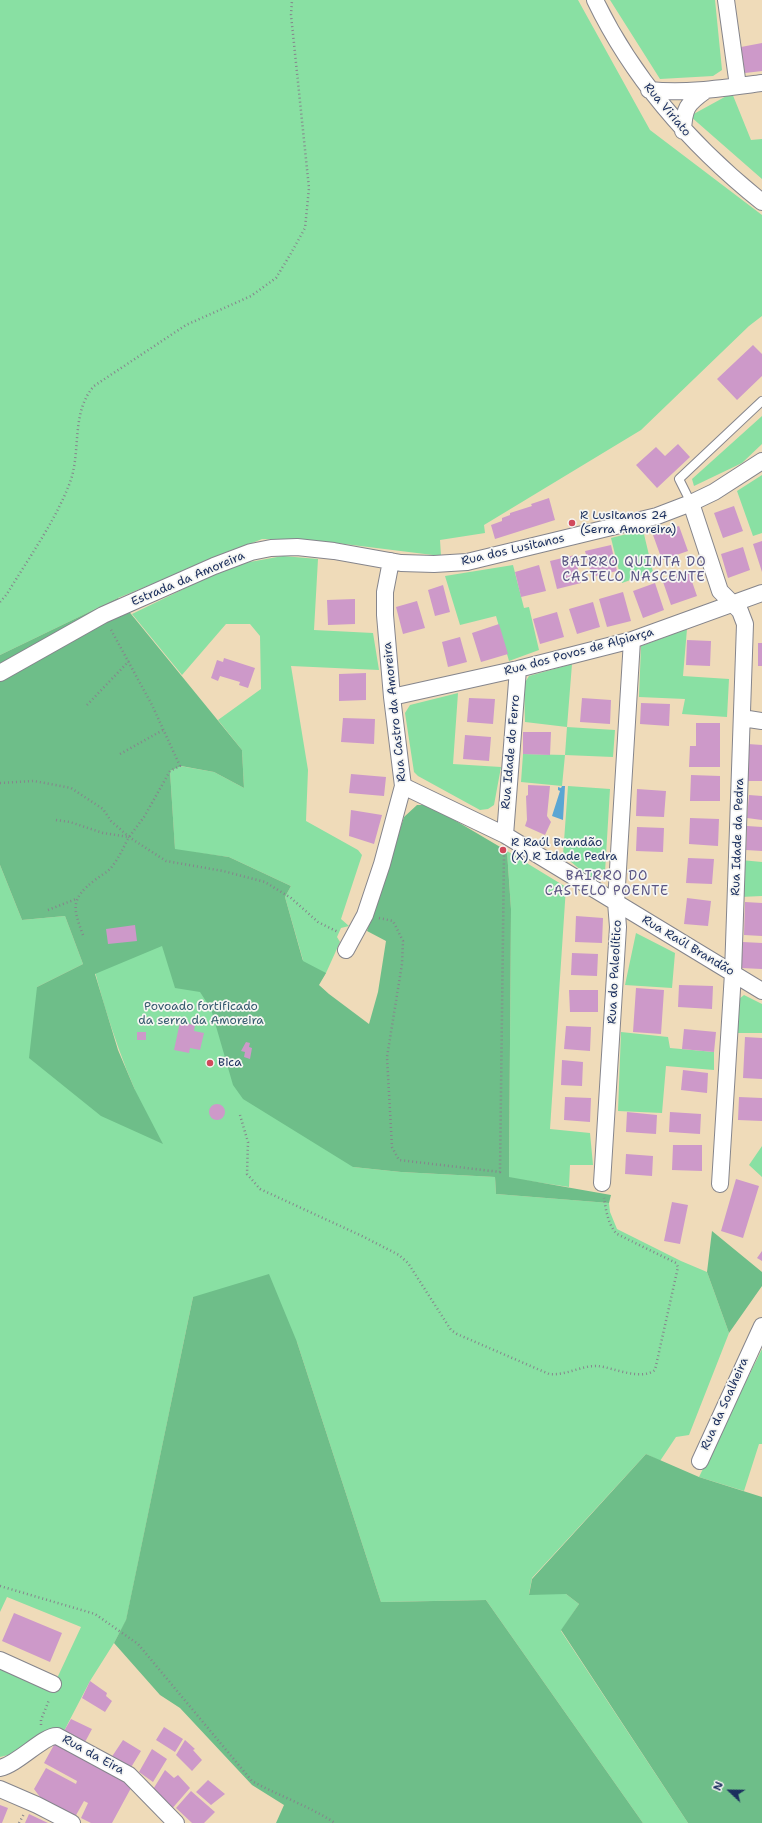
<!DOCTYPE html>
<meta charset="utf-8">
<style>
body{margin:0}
#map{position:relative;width:762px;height:1823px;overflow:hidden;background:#efdbb9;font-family:"Shantell Sans",sans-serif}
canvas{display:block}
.north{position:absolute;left:710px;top:1771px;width:40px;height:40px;-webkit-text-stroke:3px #f6f6f2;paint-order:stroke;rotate:292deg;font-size:11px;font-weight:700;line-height:16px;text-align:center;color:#1b2f5e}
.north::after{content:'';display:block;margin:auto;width:14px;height:18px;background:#1b2f5e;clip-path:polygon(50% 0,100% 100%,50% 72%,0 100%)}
</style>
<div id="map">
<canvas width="762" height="1823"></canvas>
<div class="north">N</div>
</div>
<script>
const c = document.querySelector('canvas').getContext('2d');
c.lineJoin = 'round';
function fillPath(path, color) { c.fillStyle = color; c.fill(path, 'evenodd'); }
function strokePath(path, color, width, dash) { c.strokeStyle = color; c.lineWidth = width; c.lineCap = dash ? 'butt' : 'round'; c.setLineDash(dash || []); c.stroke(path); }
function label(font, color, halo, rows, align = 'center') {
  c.font = font + ' "Shantell Sans",sans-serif'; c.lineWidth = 3.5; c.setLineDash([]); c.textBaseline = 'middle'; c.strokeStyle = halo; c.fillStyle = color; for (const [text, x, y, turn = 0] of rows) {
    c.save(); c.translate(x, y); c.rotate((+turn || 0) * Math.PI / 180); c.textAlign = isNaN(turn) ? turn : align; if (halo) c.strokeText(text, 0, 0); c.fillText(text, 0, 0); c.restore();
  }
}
fillPath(new Path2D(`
 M0,0H578L650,130L762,215V316L749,326L641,430L484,525L485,533L440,540L441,556L320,541L262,539L118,598L0,655Z
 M610,0H715L722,70L713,76L660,79Z
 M732,93L751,140L762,139V179L690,116Z
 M762,416V444L742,463L694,486L692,479Z
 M762,475V533L753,536L737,491Z
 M643,530L653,572L622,583L611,538Z
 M283,556L318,559L314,630L373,633L379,670L291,666L308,770L306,821L358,850L362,855L341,919L349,926L341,928L337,937L340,942L326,973L318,985L353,1167L401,1172L495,1177L496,1194L609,1203L610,1212L617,1229L681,1261L707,1272L729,1333L689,1435L676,1437L660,1461L646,1454L532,1578L529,1594H566L579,1604L561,1631L688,1823H643L486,1600L381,1602L297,1342L193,1297L126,1621L114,1643L90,1681L64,1731L12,1754L0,1757V1668L52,1689L81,1627L7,1597L0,1612V865L22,920L65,916L83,964L37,987L135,1090C111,1034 95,977 82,918L303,960L285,897L291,886L229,857L175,850L170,771L180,766L214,772L244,788L242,750L218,720L261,689L260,636L250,624H226L182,675L132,614L233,565Z
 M513,565L524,608L529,607L539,650L509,661L496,616L460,625L445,576Z
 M687,629L683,676L729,679L727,717L682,714L685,699L639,697L641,646Z
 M572,664L567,727L615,730L613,757L565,755L562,786L521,782L523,754L565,755L567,727L525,722L524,684L529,676Z
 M458,693L453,764L501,767L494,805L488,809L480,810L418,776L414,772L405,713L410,705Z
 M568,786L610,789L605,872L600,876L590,878L563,855Z
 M507,851L566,887L550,1129L590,1133L593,1165H570L569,1187L509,1178L511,909Z
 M741,860L762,862V896L740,897Z
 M636,933L675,953L672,988L625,985Z
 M744,995L762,1004V1033H736L739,999Z
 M621,1032L668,1037L670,1048L714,1052V1070L666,1066L662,1113L618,1111Z
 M762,1146V1177L749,1165Z
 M762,1349V1444H759L744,1491L699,1477Z`), '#89e0a3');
fillPath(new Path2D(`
 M118,598L242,750L244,788L214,772L181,766L170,771L175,849L229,857L291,886L285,897L303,961L326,973L319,985L329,994L369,1024L378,992L386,941L367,931L404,817L417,805H429L507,851L511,909L509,1177L611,1195L609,1203L496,1194L495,1177L401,1172L353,1167L243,1099L233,1085L211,1009L200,992L175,988L162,946L95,974L118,1050L135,1090L163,1144L101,1116L29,1058L37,987L83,964L65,916L22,920L0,865V655Z
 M712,1231L762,1272V1286L729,1333L707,1272Z
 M269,1274L297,1342L381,1602L486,1600L643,1823H276L284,1805L252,1785L180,1708L160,1695L114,1643L126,1620L193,1297Z
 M646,1454L699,1477L762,1497V1823H688L561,1630L579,1604L566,1594L529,1595L532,1579Z`), '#6ebe89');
fillPath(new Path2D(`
 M562,786H565L563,820L552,816L560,791L558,790V787L561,788Z`), '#5aa6d3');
fillPath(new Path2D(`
 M762,43V71L745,73L741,47Z
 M753,345L762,354V376L737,400L717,379Z
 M678,444L690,457L657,488L636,465L656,447L665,456Z
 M549,498L555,520L495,539L491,525L502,521V518L510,515V513L532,506L531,504Z
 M734,506L743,531L723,538L714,513Z
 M679,526L688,551L662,560L653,535Z
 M762,541V572L753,544Z
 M611,545L617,571L592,577L585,551Z
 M743,547L750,570L728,578L721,554Z
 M575,555L581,583L557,589L550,561Z
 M539,565L546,591L521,597L515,572Z
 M688,570L697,596L671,605L662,579Z
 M655,583L664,610L643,618L633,591Z
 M443,585L450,612L435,616L428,590Z
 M623,592L631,621L607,627L599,599Z
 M355,599V624L328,625L327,600Z
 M417,601L425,628L403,634L396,607Z
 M593,602L600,627L577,634L569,609Z
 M557,612L564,637L540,644L533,619Z
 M499,624L508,654L481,662L472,633Z
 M460,637L467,662L448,667L442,642Z
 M687,640L711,641L710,666L686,665Z
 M758,643H762V666H758Z
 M224,658L255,668L248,688L239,685L240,682L220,676L218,681L211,678L217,660L223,662Z
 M366,673V700L339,701V674Z
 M469,698L495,699L493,724L467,722Z
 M582,698L611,700L610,724L580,722Z
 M641,703L670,704L669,726L640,724Z
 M343,718L375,719L374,744L341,742Z
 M696,723H720V767H689L690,746H696Z
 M523,732H551L550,755L523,754Z
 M465,735L491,737L489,761L463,759Z
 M748,744L762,745V781H746Z
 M351,774L386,777L384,796L349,793Z
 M691,775L720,776V801H690Z
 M528,785L550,786L547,816L551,822L545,835L525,826L527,820L526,796L528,795Z
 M637,789L666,791L664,817L636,816Z
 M749,795L762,796V820L747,818Z
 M351,810L382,815L374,844L349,836Z
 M690,818L719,819L718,846L689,844Z
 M747,826L762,827V851L746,850Z
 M637,827L664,828L663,852L636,851Z
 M688,858L714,859L712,884L686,883Z
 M687,898L711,901L708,926L684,924Z
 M745,902L762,903V936L744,935Z
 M576,916L603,918L602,943L575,942Z
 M135,925L137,941L108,944L106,929Z
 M743,942L762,943V969L741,968Z
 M572,953L598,954L597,976L571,975Z
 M679,985L713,986L712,1009L678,1007Z
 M636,988L664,990L661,1034L633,1032Z
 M569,990H598V1012H570Z
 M180,1022L195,1025L194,1031L204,1033L200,1050L190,1048L189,1053L174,1050Z
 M566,1026L591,1027L590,1051L564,1049Z
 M684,1029L716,1032L714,1052L682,1049Z
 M137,1032H146V1040H137Z
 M745,1037L762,1038V1079L743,1078Z
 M246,1042L250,1043L249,1047L252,1048L250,1059L244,1057L245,1052L241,1051Z
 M562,1060L583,1062L582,1086L561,1085Z
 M683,1070L708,1073L707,1093L681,1090Z
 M565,1097L591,1098L590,1122L564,1120Z
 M739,1097L762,1098V1121L738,1120Z
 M209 1112a8 8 0 1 1 16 0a8 8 0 1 1-16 0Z
 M627,1112L657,1115L656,1134L626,1132Z
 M670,1112L701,1114L700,1134L669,1132Z
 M673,1145H702V1171L672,1170Z
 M626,1154L653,1156L652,1176L625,1174Z
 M736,1179L759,1186L743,1238L721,1231Z
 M672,1202L688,1205L680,1244L664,1241Z
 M762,1251V1261L757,1258Z
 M14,1613L62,1633L50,1662L2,1641Z
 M90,1681L107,1693L106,1696L112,1701L105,1712L82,1698Z
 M71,1719L92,1729L85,1742L64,1731Z
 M164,1727L183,1739L175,1752L156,1740Z
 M123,1740L141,1751L130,1769L111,1758Z
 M185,1740L195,1749L193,1750L202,1760L192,1771L176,1755Z
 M55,1743L129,1783L131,1788L112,1823H91L81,1818L88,1803L84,1801L75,1817L40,1797L34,1789L46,1768L76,1784L77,1781L44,1763Z
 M152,1749L167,1759L153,1782L139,1772Z
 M165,1770L174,1778L178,1775L190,1788L170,1811L152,1791Z
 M208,1780L225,1794L211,1805L196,1792Z
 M191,1791L215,1812L204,1823H192L176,1808Z
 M0,1805L8,1808L2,1823H0Z
 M29,1814L48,1823H25Z`), '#cd99c9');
const lane = new Path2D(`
 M691,503L679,479L762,401`);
const street = new Path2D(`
 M595,0C634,81 692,146 762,202
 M726,0L738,86
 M649,90C687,94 724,88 762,83
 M683,131C684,108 687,104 705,91
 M691,503L720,591L740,611L745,624L733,973L720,1184
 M0,673L103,615L214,566L251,552L271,548L297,547L334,551L401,563L434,564L467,562L657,516L691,503L714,492L762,461
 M392,697L518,669L632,640L762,593
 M742,718L762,721
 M403,786L505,835L762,991
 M505,835L518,669
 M346,950L365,915L382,864L403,786L392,697L385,615V592L391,561
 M602,1183L618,927L616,902L632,640
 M700,1461L762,1326
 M0,1660L53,1684
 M0,1768C18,1764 44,1735 57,1736L129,1775L176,1823
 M0,1789L37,1805L72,1823`);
strokePath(lane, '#85858c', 10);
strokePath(street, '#85858c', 18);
strokePath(new Path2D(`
 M0,602L7,594C28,559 54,523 69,485C82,454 70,413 94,386L186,325L251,296L276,278L290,255L305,228L309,188L291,15L292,0
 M87,705L129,661
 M120,754L163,730
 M0,783L34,781L71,788L103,809L111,821L129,837L166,861L223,871L265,882L291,898L318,922L338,932
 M56,820L70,822L103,833L129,837L144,817L170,771L180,766L152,705L110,628
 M48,910L76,899
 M379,918L393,921L403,941L402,964L387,1057L392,1147L399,1160L500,1172L504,853
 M83,935C73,908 70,899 95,880C100,876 106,873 110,869C118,860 123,848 129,837
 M240,1115L248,1142L247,1174L260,1189L362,1236L399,1255L408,1263L451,1330L457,1334L549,1374C566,1376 582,1365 598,1366C615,1368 640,1381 655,1370L678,1267L676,1263L617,1234C608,1225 606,1210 604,1198
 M0,1586L95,1614L138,1644L252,1781C279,1796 309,1806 335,1823
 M41,1725V1720L49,1700L48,1699
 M19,1823L24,1814`), '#85858c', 2.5, [1, 3]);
strokePath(lane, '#fff', 8);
strokePath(street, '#fff', 16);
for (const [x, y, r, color] of [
 [572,523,4,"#d1495b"],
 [503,850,4,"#d1495b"],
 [210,1063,4,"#d1495b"]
]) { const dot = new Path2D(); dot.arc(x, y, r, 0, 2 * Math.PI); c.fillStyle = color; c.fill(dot); strokePath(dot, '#f6f6f2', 1.5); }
label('12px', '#1b2f5e', '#f6f6f2', [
 ["Rua Viriato",667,110,50],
 ["Rua dos Lusitanos",513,550,-13],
 ["Estrada da Amoreira",188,579,-23],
 ["Rua dos Povos de Alpiarça",579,652,-15],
 ["Rua Castro da Amoreira",395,712,-96],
 ["Rua Idade do Ferro",511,752,-85],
 ["Rua Idade da Pedra",738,837,-88],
 ["Rua Raúl Brandão",688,946,31],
 ["Rua do Paleolítico",615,972,-87],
 ["Rua da Soalheira",725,1404,-66],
 ["Rua da Eira",93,1755,29]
]);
label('12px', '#1b2f5e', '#f6f6f2', [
 ["R Lusitanos 24",580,516],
 ["(Serra Amoreira)",580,530],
 ["R Raúl Brandão",511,843],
 ["(X) R Idade Pedra",511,857],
 ["Bica",218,1063]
], 'left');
label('12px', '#365b6f', '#f6f6f2', [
 ["Povoado fortificado",201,1007],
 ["da serra da Amoreira",201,1021]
]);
c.letterSpacing = '1px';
label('13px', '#595483', '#f6f6f2', [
 ["BAIRRO QUINTA DO",634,563],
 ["CASTELO NASCENTE",634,578],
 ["BAIRRO DO",607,877],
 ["CASTELO POENTE",607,892]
]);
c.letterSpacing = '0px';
</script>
